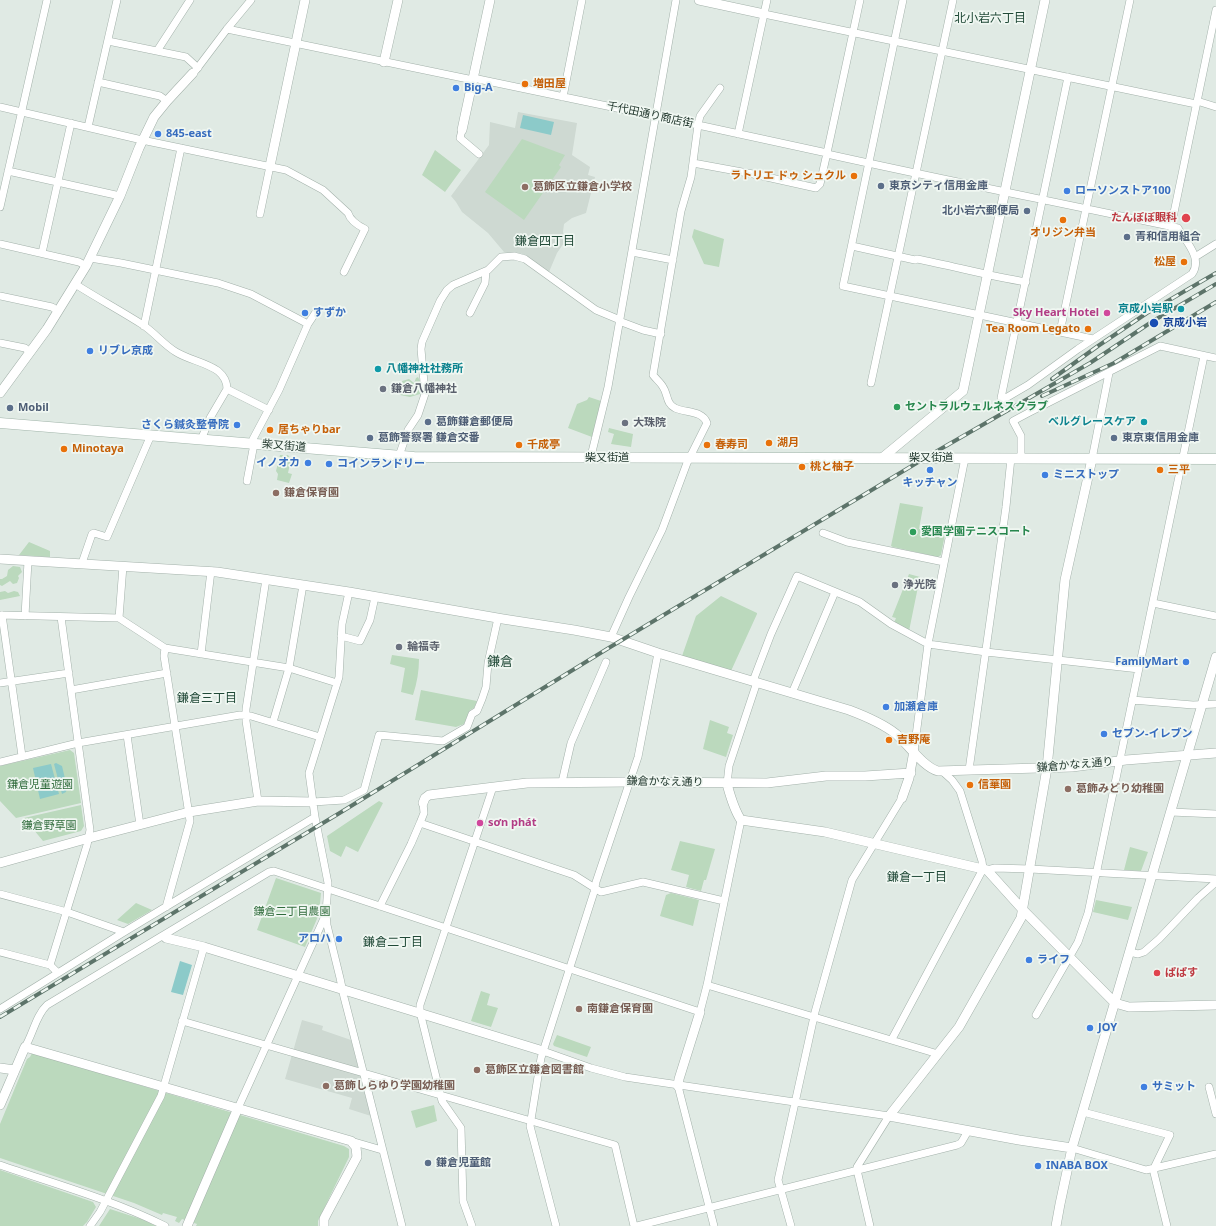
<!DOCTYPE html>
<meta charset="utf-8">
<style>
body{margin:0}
canvas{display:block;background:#e0eae4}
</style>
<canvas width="1216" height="1226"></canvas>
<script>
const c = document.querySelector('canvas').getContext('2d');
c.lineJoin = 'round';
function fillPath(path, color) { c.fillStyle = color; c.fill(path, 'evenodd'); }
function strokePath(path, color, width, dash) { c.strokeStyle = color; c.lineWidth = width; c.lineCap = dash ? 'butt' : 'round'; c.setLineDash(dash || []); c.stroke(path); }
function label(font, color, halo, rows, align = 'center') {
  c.font = font + ' "Noto Sans","Noto Sans JP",sans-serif'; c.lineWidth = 3.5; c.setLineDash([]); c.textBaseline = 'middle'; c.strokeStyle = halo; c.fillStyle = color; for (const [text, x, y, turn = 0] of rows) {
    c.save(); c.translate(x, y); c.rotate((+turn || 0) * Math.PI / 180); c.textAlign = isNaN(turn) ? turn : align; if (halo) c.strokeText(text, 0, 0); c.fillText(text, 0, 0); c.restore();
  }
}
fillPath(new Path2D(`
 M518,112L577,123L572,155L590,167L588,175L595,177L586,213L572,218L564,224L563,232L566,240L557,253L549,272L523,254L504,252L488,233L462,212L456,202L451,196L489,145L490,122L515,128Z
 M302,1020L323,1026L322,1030L351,1040L371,1116L349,1109L352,1098L285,1079Z`), '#ced9d2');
fillPath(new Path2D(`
 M522,139L565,155L559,165L561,167L524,220L485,192Z
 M435,150L461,170L445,192L422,175Z
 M694,229L724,239L719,267L704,264L692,237Z
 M418,377L422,385L420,394L410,397L400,395L398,390L402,381L409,379L414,383L416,378Z
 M589,397L601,401L592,437L568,428L577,404L587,400Z
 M609,428L633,434L631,447L611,444L614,434L608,432Z
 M280,455H288L291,459L288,473L292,474L289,483L277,480L278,474L276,471Z
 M900,503L923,507L919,529L945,534L941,555L938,557L893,547L891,546Z
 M29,542L50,551V557L19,555Z
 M13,566L20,567L22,572L18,576L19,578L17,583L13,584L10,581L2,586L0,585V579H2L7,576L8,570Z
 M909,574L920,577L909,631L894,623L896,618L892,617Z
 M5,591L8,593L14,591L18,592L20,596L0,600V592Z
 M721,596L757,613V614L731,671L682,656L696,616Z
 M392,655L419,659C419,671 417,683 413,695L401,692L405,668L390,664Z
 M421,690L477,701L474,708L470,710L464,724L456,727L415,720Z
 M710,720L729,727L727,733L733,735L726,757L703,749Z
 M70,750L74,753L81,803L16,818L0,801V766Z
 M379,801L383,803L358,852L346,846L341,857L330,851L327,836Z
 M81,805L84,826L81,831L43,841L24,818Z
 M680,841L715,849L706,880H704L701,891L686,887L689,875L671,870Z
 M1130,847L1148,852L1141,871L1124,870Z
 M276,878L321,893L319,914L305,947L257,930Z
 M671,893L699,900L693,926L660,916L666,895Z
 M1096,900L1132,907L1128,920L1093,912Z
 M136,903L152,910L128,924L117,920Z
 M481,991L490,994L487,1005L498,1008L491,1027L471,1021Z
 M557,1035L591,1047L587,1057L554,1046L553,1044Z
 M32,1053L344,1146L349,1149V1157L318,1221V1226H196L197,1224L182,1219L179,1223L175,1221L177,1217L163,1213L162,1215L134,1203L0,1158V1124L27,1059L30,1057Z
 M434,1105L437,1121L416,1128L411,1111Z
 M0,1170L93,1202L96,1207L87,1222L83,1226H0Z
 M110,1209L141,1219L156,1226H99Z`), '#bbd9bd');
fillPath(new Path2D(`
 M523,115L554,122L551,135L520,128Z
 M56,763L62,766L67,787L66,792L62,794L54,764Z
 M51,764L59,794L40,799L33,768Z
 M180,961L192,965L183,995L171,992Z`), '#8ccac9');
const minor = new Path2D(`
 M903,0L843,286L1093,339
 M764,14L1196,104
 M227,29L473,80
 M108,41L186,57L198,68
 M157,51L190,0
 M196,70L227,29L251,0
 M473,78L698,125L827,153
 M98,82L160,96L167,101
 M563,97L582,0
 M1197,101L1216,107
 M0,107L142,140L286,170L323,190L348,213C350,220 359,226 365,229L344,272
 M88,127L117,0
 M462,130L460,138L479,154
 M738,134L767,0
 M827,154C944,180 1061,203 1178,228C1186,242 1203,258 1192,274L1078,349L1028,385L1004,399L1001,398L1068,77
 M693,163L753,174L816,188L820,184L827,153L860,0
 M8,171L120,196
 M0,207L47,0
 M260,214L270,166
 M1171,227L1216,10
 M0,244L79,262L86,266
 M852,246L915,260L917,259C953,266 989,276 1026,282
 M632,252L673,260
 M42,253L71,123
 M1195,257L1216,244
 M90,258L121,263L218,283L251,294L308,324
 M75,284C97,298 121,311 143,325C155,333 164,345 176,352C189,360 205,362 218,371C224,376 227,382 227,389L269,410
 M0,296L52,307L58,311
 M470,313L485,283L486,271
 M619,321L643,330L661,334
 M144,326L181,148
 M1060,332L1130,0
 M0,343L25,348L30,352
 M871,383L953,0
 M201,440L210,418L227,389
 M253,444V439L279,390L308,324L316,312
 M399,456L408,430L418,415L425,394L421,349L422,342L440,301L447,290L453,285L488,270L501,257L514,256L525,259L596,310L620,320
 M592,458V452L608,387L676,0
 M1021,458V436L1013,421L1028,413L1160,346L1216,358
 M1092,459L1109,373
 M247,481L254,444
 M823,533L847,542L944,562
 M82,563L92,534L94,533L107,537L151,435
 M349,592L342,624L339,677L309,773L315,817L328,883L326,914L327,925L340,978L344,997L362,1067L402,1226
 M1153,603L1216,616
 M0,615L119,618L165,648L289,668L337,683
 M2,615L22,756
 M25,616L28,561
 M119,618L123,566
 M341,636L360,641L370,620L375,597
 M611,637L629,597L662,530L687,463L707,423C702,410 685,413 675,408C666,404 668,394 663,387C661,383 656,379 653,375L681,211L691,177L698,125L700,116L720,88
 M165,648L164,656L190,821L166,907
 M201,654L211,571
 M753,681L771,634L797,576L860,602L891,624L928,644L986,652L1139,669
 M0,683L69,673
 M71,690L167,673
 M792,693L835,592
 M1132,700L1193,705L1216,704
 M273,722L289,668L303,585
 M127,735L140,825
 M914,751L928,644L965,458
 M0,762L78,743L240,715L251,716L320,737
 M969,770L1006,507L1011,458
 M562,782L571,743L606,662
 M727,784L729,766L757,682
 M258,801L246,721V709L266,579
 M313,802L344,800L364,790L379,735L443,741L467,727L472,714L477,711L482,699L486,687L488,663L498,618
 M1171,812L1216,814
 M420,823L574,875L601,892L643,882L724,901
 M987,870L995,868L1030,869L1216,879
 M0,894L67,912L124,932
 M380,906L411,844L420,823L424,813L423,803
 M162,936L269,872L274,871L700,1012L707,985L741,820
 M0,952L50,965
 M1130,952L1138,954L1144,952L1159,939L1198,898L1216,882
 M58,973L50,965L87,845L90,830L61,617
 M707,985L938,1054
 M0,1009L124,932L315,817
 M1036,1015L1078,942L1088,913L1204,356
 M182,1021L615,1145L634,1226
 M892,1039L983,869L982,861L960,791L952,780L942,771
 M25,1047C33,1034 36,1015 47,1005L162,936L166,938
 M543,1051L591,1068L625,1077L889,1116L857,1167V1170L870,1226
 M678,1086L714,1226
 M1209,1087L1216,1114
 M238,1108L326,914
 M1083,1112L1170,1135L1154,1168V1173L1167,1226
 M351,1141L382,1150
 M1072,1148L1146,1170L1216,1154
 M0,1165C55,1184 113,1200 165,1226
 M90,1226L100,1212L161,1096L204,947
 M472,1226L463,1201L461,1128L442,1101L420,1012V1005L493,787
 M556,1226L530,1126L541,1058L594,892L596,882L638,757L658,653
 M637,1226L957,1145L961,1143L968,1131
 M791,1226L778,1180L815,1012L852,880L902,798`);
const tertiary = new Path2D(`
 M699,0L764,14
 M384,62L398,0
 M462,130L490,0
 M270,166L305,0
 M0,393L47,329L86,266L120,196L139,148L154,117L167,101L193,73
 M882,458L963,391L1045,0
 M0,559L217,572L349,592L503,619L574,630L611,637L658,653L849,710C865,716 882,723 896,734C908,744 923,767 938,771L1072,767L1126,760L1216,753
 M727,784C730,795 734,810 741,820L825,832L987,870L1023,910L1115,1003L1129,1007L1216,1005
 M902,798L909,778L914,751
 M423,803L425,798L429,795L527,783L630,782L767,783L826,776H865L911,773
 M0,863L89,838L189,812L258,801L313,802
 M166,938L204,947L543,1051
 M0,1068L15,1070
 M678,1086L679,1079L700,1012
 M0,1105L25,1047L351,1141L356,1147L357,1157L326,1215L324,1219V1226
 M1072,1148L1019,1140L889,1116L959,1027L1021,918L1047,768L1065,580L1092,459
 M187,1226L238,1108
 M1056,1226L1060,1204L1072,1148L1216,657`);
const secondary = new Path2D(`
 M0,423L414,457L1216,459`);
strokePath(minor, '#a3b1aa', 8);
strokePath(tertiary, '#a3b1aa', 10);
strokePath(secondary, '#a0b4a9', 11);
strokePath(minor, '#fff', 7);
strokePath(tertiary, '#fff', 9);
strokePath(secondary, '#fff', 10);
const rail = new Path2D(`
 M1052,379L1098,346L1147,313L1216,273
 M1042,396L1114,363L1216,302
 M0,1017L338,814L607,649L925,458L1090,363L1153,321L1216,284`);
strokePath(rail, '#5d746a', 4);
strokePath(rail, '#f0f7f2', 2.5, [8]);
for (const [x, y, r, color] of [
 [525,84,4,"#e8710a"],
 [456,88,4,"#3f7fe0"],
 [158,134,4,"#3f7fe0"],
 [854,176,4,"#e8710a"],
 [881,186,4,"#5c6f8a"],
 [525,187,4,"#8d6e63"],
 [1067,191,4,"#3f7fe0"],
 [1027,211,4,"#5c6f8a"],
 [1186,218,5,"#e0444e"],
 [1063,220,4,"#e8710a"],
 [1127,237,4,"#5c6f8a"],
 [1184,262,4,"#e8710a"],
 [1181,309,4,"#0f9aa8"],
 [305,313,4,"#3f7fe0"],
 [1107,313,4,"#d1479c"],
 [1154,323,5,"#1a4fb4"],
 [1088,329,4,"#e8710a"],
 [90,351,4,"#3f7fe0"],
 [378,369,4,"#0f9aa8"],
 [383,389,4,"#6b7280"],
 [897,407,4,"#2e9e5b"],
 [10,408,4,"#5c6f8a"],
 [428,422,4,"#5c6f8a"],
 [1144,422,4,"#0f9aa8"],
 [625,423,4,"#6b7280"],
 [237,425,4,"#3f7fe0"],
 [270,430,4,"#e8710a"],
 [370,438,4,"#5c6f8a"],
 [1114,438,4,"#5c6f8a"],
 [769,443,4,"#e8710a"],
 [519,445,4,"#e8710a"],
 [707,445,4,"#e8710a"],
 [64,449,4,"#e8710a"],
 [308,463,4,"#3f7fe0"],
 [329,464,4,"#3f7fe0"],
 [802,467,4,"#e8710a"],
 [930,470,4,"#3f7fe0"],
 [1160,470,4,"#e8710a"],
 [1045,475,4,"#3f7fe0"],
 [276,493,4,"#8d6e63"],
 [913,532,4,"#2e9e5b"],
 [895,585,4,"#6b7280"],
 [399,647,4,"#6b7280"],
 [1186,662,4,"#3f7fe0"],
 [886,707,4,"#3f7fe0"],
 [1104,734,4,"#3f7fe0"],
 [889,740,4,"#e8710a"],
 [970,785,4,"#e8710a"],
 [1068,789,4,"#8d6e63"],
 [480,823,4,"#d1479c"],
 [339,939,4,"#3f7fe0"],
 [1029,960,4,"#3f7fe0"],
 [1157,973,4,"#e0444e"],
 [579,1009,4,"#8d6e63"],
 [1090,1028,4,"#3f7fe0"],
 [477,1070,4,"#8d6e63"],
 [326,1086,4,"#8d6e63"],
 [1144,1087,4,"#3f7fe0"],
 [428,1163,4,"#5c6f8a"],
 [1038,1166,4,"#3f7fe0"]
]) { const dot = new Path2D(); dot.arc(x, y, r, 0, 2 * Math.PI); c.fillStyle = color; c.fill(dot); strokePath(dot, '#f0f7f2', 1.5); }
label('bold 11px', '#c56008', '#f0f7f2', [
 ["増田屋",533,84],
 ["ラトリエ ドゥ シュクル",846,176,"right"],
 ["オリジン弁当",1063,233,"center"],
 ["松屋",1176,262,"right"],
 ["Tea Room Legato",1080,329,"right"],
 ["居ちゃりbar",278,430],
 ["湖月",777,443],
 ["千成亭",527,445],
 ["春寿司",715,445],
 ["Minotaya",72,449],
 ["桃と柚子",810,467],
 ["三平",1168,470],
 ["吉野庵",897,740],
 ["信華園",978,785]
], 'left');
label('bold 11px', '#366cbe', '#f0f7f2', [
 ["Big-A",464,88],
 ["845-east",166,134],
 ["ローソンストア100",1075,191],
 ["すずか",313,313],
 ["リブレ京成",98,351],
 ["さくら鍼灸整骨院",229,425,"right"],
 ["イノオカ",300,463,"right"],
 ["コインランドリー",337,464],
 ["ミニストップ",1053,475],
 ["キッチャン",930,483,"center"],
 ["FamilyMart",1178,662,"right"],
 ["加瀬倉庫",894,707],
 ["セブン-イレブン",1112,734],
 ["アロハ",331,939,"right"],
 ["ライフ",1037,960],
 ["JOY",1098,1028],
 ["サミット",1152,1087],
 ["INABA BOX",1046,1166]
], 'left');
label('11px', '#22382e', '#f0f7f2', [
 ["千代田通り商店街",650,115,12],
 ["柴又街道",284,446,5],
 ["柴又街道",607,458],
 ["柴又街道",931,458],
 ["鎌倉かなえ通り",1075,765,-5],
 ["鎌倉かなえ通り",665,782,1]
]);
label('bold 11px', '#4e5e75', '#f0f7f2', [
 ["東京シティ信用金庫",889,186],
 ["北小岩六郵便局",1019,211,"right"],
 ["青和信用組合",1135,237],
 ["Mobil",18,408],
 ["葛飾鎌倉郵便局",436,422],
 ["葛飾警察署 鎌倉交番",378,438],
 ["東京東信用金庫",1122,438],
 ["鎌倉児童館",436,1163]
], 'left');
label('bold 11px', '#785e54', '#f0f7f2', [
 ["葛飾区立鎌倉小学校",533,187],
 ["鎌倉保育園",284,493],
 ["葛飾みどり幼稚園",1076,789],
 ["南鎌倉保育園",587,1009],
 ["葛飾区立鎌倉図書館",485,1070],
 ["葛飾しらゆり学園幼稚園",334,1086]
], 'left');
label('bold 11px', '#be3a42', '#f0f7f2', [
 ["たんぽぽ眼科",1177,218],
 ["ぱぱす",1165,973,"left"]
], 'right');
label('bold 11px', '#0d838f', '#f0f7f2', [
 ["京成小岩駅",1173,309],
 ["八幡神社社務所",386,369,"left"],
 ["ベルグレースケア",1136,422]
], 'right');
label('bold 11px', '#b23c85', '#f0f7f2', [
 ["Sky Heart Hotel",1099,313],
 ["sơn phát",488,823,"left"]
], 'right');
label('bold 11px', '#164399', '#f0f7f2', [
 ["京成小岩",1163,323]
], 'left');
label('bold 11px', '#5b616d', '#f0f7f2', [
 ["鎌倉八幡神社",391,389],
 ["大珠院",633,423],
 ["浄光院",903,585],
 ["輪福寺",407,647]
], 'left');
label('bold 11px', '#27864d', '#f0f7f2', [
 ["セントラルウェルネスクラブ",905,407],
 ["愛国学園テニスコート",921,532]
], 'left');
label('11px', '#306c3c', '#f0f7f2', [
 ["鎌倉児童遊園",40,785],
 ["鎌倉野草園",49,826],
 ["鎌倉二丁目農園",292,912]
]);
label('12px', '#204937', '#f0f7f2', [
 ["北小岩六丁目",990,19],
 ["鎌倉四丁目",545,242],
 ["鎌倉三丁目",207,699],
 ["鎌倉一丁目",917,878],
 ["鎌倉二丁目",393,943]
]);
label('13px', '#204937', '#f0f7f2', [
 ["鎌倉",500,662]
]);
</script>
